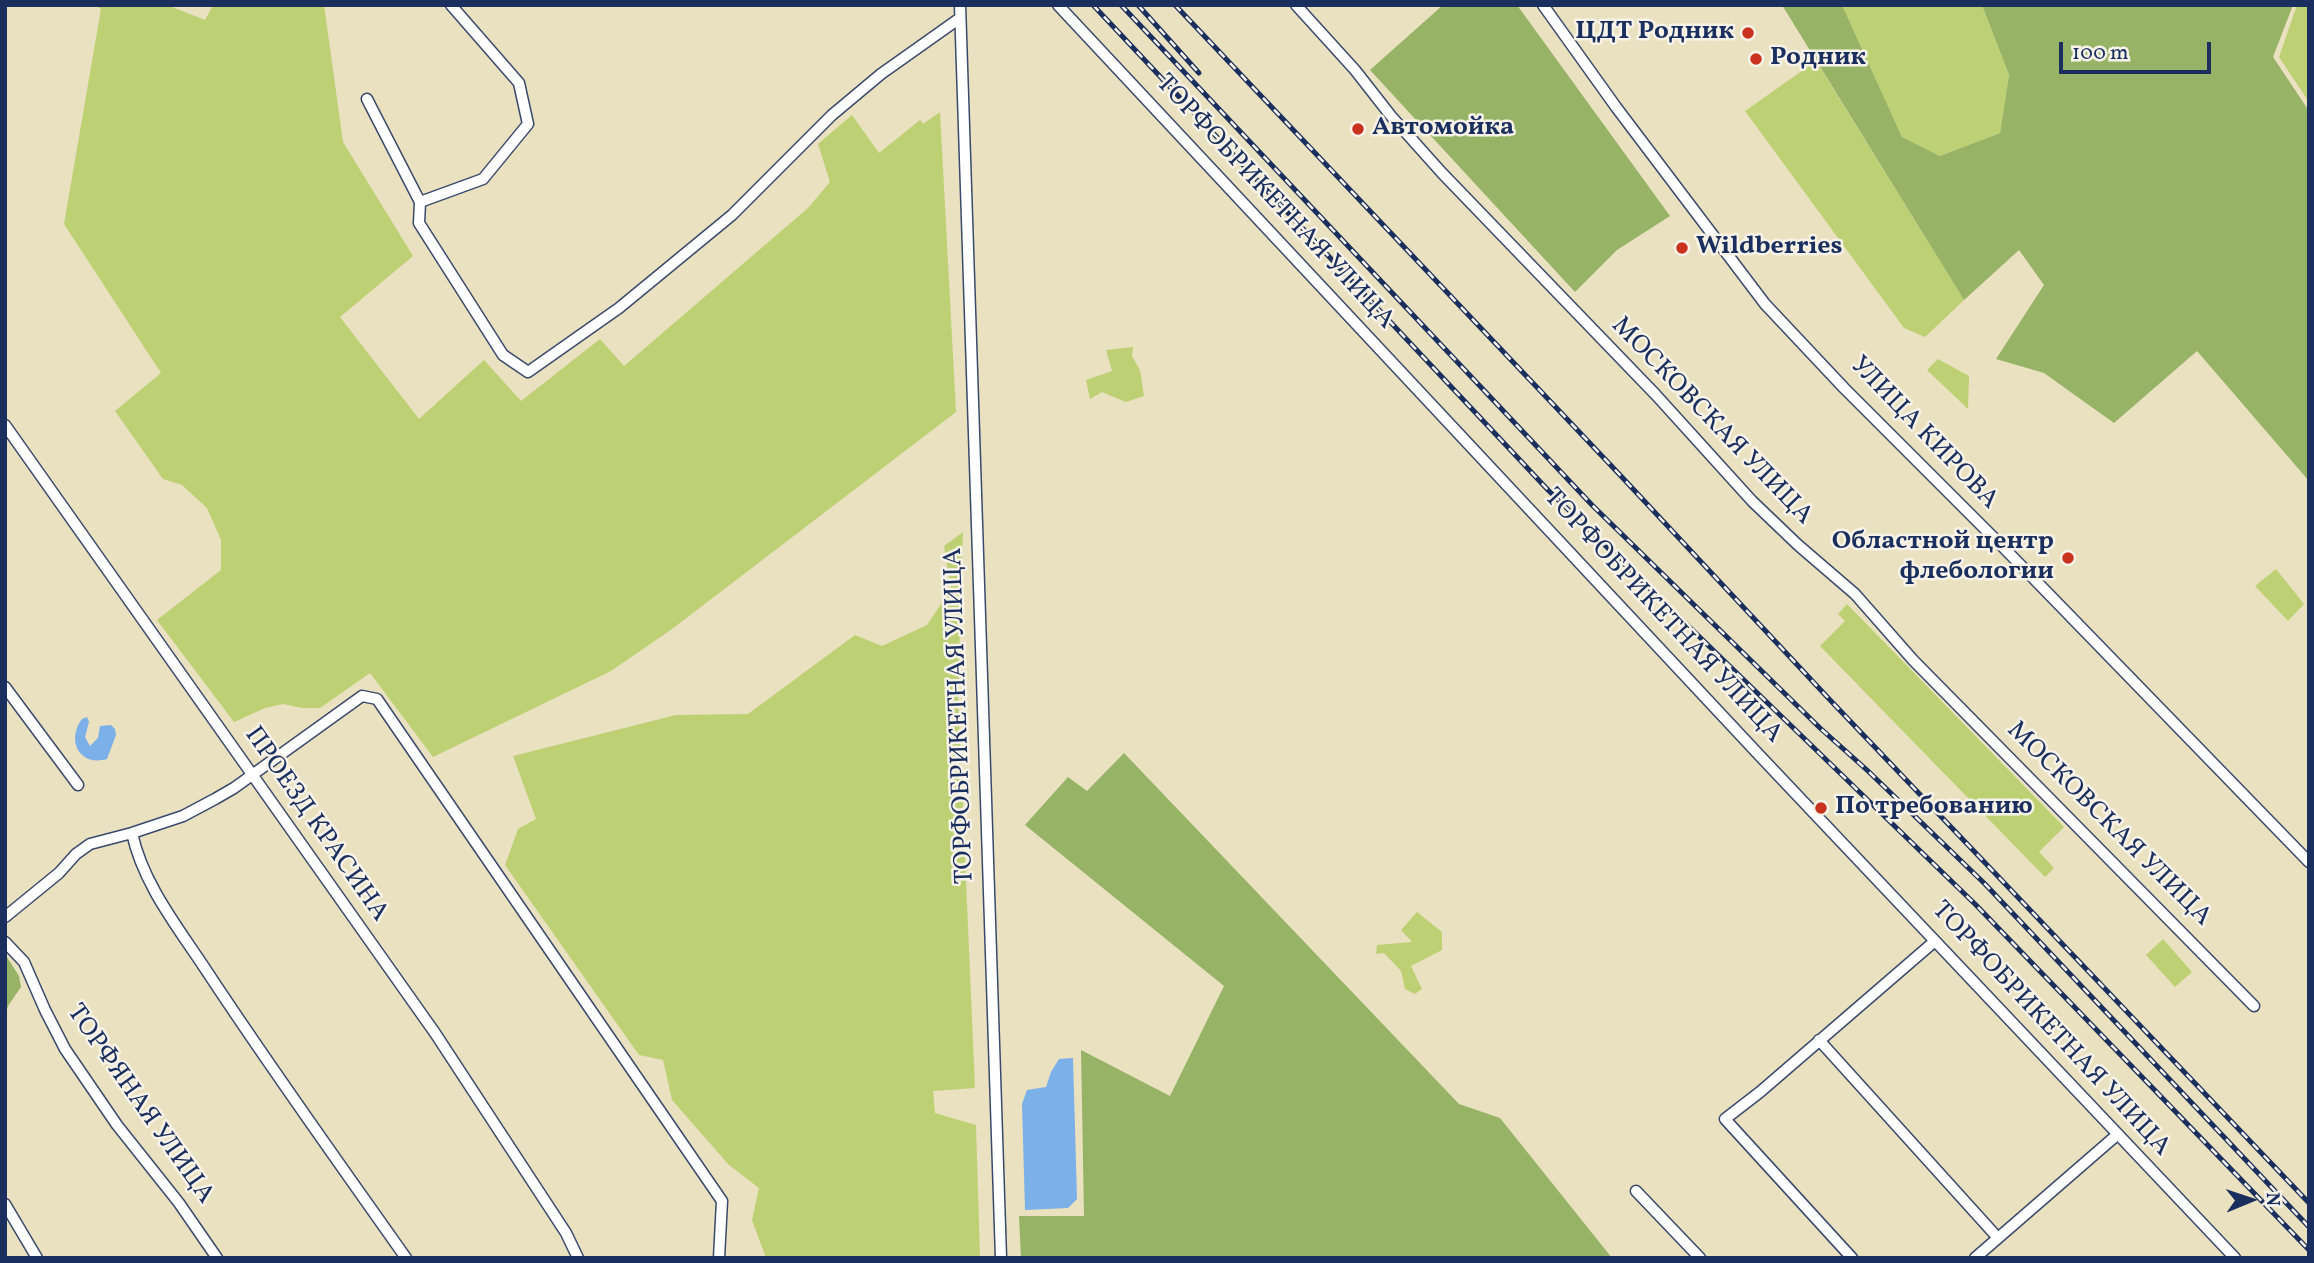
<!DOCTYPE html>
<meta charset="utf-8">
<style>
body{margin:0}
#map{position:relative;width:2314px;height:1263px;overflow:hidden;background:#e9e1bf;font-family:Vollkorn,serif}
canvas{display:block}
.frame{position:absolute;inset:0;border:7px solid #1b2f5e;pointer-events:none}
.north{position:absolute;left:2216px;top:1165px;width:70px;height:70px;-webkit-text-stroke:5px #f7f3e8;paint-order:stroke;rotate:88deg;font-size:19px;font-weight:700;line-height:28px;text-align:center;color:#1b2f5e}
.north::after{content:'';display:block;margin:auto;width:24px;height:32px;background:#1b2f5e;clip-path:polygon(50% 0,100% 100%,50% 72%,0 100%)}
.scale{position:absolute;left:2059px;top:42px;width:152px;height:32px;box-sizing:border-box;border:4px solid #1b2f5e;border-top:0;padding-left:9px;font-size:21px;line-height:24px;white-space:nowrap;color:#1b2f5e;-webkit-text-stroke:5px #f7f3e8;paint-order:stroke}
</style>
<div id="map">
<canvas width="2314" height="1263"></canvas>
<div class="frame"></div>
<div class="north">N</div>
<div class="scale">100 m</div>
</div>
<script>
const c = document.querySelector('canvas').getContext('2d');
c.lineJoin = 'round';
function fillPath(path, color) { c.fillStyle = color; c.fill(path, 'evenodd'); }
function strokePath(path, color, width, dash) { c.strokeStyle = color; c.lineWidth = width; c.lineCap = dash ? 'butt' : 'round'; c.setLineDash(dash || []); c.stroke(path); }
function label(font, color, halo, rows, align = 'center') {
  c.font = font + ' Vollkorn,serif'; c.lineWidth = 5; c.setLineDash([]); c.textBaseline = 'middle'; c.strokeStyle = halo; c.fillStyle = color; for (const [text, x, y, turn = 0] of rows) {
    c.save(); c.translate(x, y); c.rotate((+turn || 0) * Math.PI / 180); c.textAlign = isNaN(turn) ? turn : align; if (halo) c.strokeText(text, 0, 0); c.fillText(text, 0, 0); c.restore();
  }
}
fillPath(new Path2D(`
 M94,5H167L205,20L213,5H324L343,142L413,256L340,317L419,419L484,360L521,401L600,339L624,366L808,208L830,182L818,144L852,115L879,153L920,120L923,124L940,112L956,412L672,629L611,671L433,757L370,673L320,708H302L283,704L265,708L234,722L157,620L221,570V540L207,508L182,485L163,479L115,411L161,373L64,224L101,9Z
 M1842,5H1982L2009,75L2000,133L1940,156L1902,137Z
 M2297,5H2309V102L2279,57Z
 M1816,61L1964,300L1925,337L1904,328L1745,111Z
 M1133,347L1132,356L1140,370L1144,396L1126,402L1102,392L1090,399L1086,380L1112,371L1106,350Z
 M1938,359L1969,376L1968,409L1927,370Z
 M963,532L958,696L975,1088L933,1091L935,1113L976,1125L980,1258H766L752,1220L759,1188L729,1165L672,1100L663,1060L639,1055L505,865L518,829L536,819L513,756L676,715L748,714L855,635L882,646L927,625L951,589L944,546Z
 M2276,569L2304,604L2288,621L2255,586Z
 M1847,604L2064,827L2039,852L2054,868L2045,877L1820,646L1845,621L1838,614Z
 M1417,912L1442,932V950L1411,966L1422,989L1415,994L1405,989L1401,971L1384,953L1376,954L1377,945L1412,942L1401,930Z
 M2163,939L2192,972L2175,987L2146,955Z`), '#bdd174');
fillPath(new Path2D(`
 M1443,5H1517L1670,216L1617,250L1575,292L1370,70Z
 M1782,5H1842L1902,137L1940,156L2000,133L2009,75L1982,5H2293L2273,57L2309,111V481L2197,351L2114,423L2044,373L1996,359L2044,285L2019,250L1964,300Z
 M1124,753L1459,1104L1500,1118L1612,1258H1021L1019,1216H1084L1081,1050L1170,1096L1224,986L1025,825L1068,777L1087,791Z
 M5,954L19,976L21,987L8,1006L5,1015Z`), '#96b366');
fillPath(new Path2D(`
 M87,717L89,722L85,737L90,746L98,738L100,726L111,725L115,729L116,735L107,759C79,767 66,740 82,719Z
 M1073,1058L1077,1199L1068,1208L1025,1210L1022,1104L1027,1090L1046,1087L1051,1072L1059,1059Z`), '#7bb0e9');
const minor = new Path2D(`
 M960,5L1001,1258
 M1058,5L1760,756L2235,1258
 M1296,5L1355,70L1391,116L1442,173L1656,395L1752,501L1798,545L1855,594L1913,660L2254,1006
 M1543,5L1616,107L1765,304L1844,388L2004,548L2309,862
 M367,99L420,202L419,223L503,355L528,372L619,308L732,215L832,115L881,74L960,18
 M420,202L483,179L528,124L519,83L451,5
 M5,425L435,1033L566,1233L578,1258
 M5,687L78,785
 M132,833C143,885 180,930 208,973C272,1070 339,1163 406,1258
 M5,917L59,873L76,854L90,844L132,833L183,816L215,799L234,788L362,696L377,699L722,1201L719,1258
 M5,942L24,962L45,1010L65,1049L117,1125L179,1203L217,1258
 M1819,1040L1998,1238
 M1636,1191L1700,1258
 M5,1204L37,1258
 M1852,1258L1725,1119L1760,1092L1935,941
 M1975,1258L2118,1134`);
strokePath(minor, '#3a4a6d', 13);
strokePath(minor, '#fff', 10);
const rail = new Path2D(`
 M1093,5L1548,490L1976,905L2309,1250
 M1121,5L1592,505L1820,728L1868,771L1985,884L2309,1227
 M1138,5L1199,73
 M1175,5L1620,475L1831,701L2309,1203`);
strokePath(rail, '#1b2f5e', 5);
strokePath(rail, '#f7f3e8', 2.5, [8]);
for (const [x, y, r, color] of [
 [1748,33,7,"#c8321e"],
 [1756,59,7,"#c8321e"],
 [1358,129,7,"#c8321e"],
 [1682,248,7,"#c8321e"],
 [2068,558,7,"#c8321e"],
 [1821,808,7,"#c8321e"]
]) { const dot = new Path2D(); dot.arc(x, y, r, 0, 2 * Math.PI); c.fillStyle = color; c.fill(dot); strokePath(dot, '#f7f3e8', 2.5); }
label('bold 26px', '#1b2f5e', '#f7f3e8', [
 ["ЦДТ Родник",1734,33,"right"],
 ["Родник",1770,59],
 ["Автомойка",1372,129],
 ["Wildberries",1696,248],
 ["Областной центр",2054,543,"right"],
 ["флебологии",2054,573,"right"],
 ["По требованию",1835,808]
], 'left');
label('26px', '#1b2f5e', '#f7f3e8', [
 ["ТОРФОБРИКЕТНАЯ УЛИЦА",1274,203,47],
 ["МОСКОВСКАЯ УЛИЦА",1711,422,46],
 ["УЛИЦА КИРОВА",1923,434,46],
 ["ТОРФОБРИКЕТНАЯ УЛИЦА",1662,617,47],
 ["ТОРФОБРИКЕТНАЯ УЛИЦА",961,716,-92],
 ["ПРОЕЗД КРАСИНА",315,825,55],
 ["МОСКОВСКАЯ УЛИЦА",2108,825,45],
 ["ТОРФОБРИКЕТНАЯ УЛИЦА",2050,1030,47],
 ["ТОРФЯНАЯ УЛИЦА",139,1105,55]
]);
</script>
